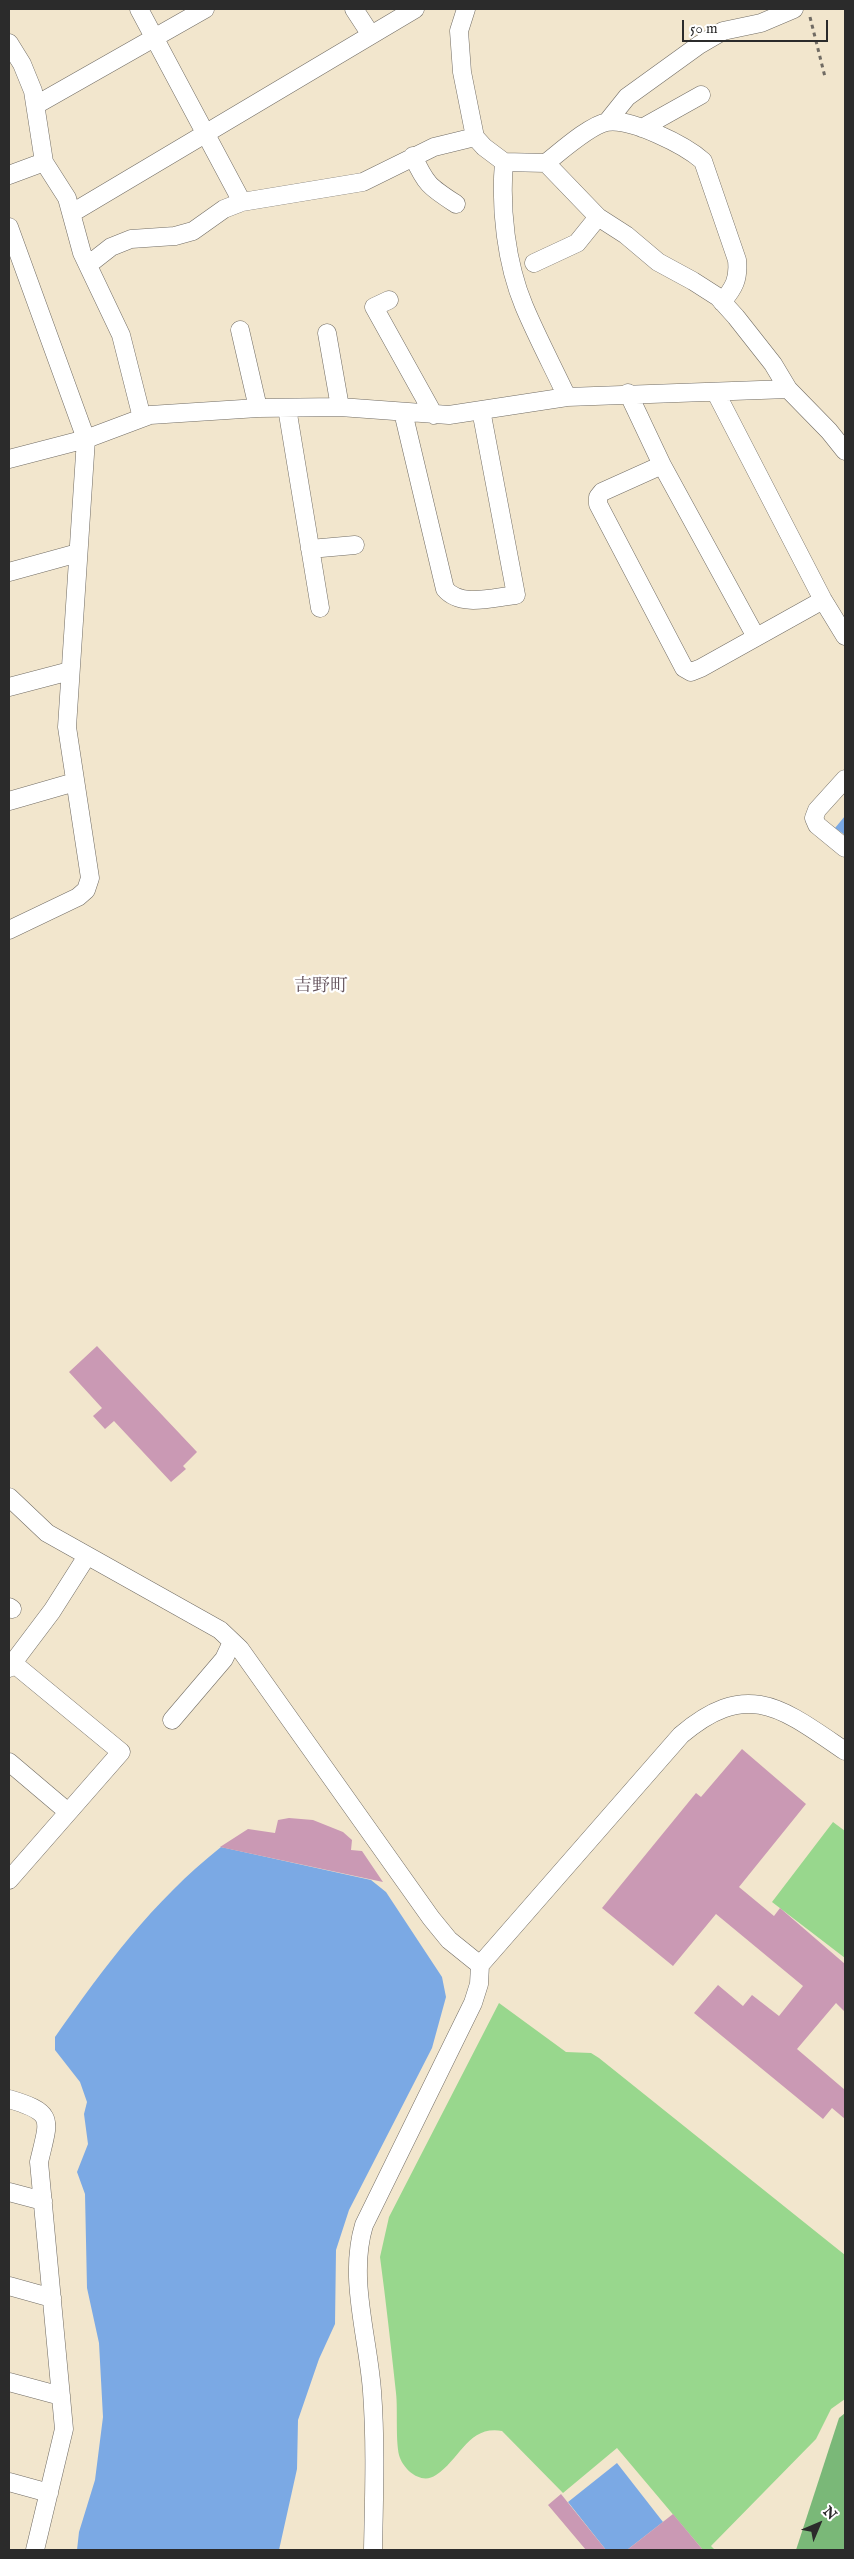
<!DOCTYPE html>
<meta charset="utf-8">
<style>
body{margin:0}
#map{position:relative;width:854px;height:2559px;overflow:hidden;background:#f2e6cd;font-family:"IM FELL English",serif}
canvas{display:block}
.frame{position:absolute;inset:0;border:10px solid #2b2b2b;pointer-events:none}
.north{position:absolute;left:794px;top:2499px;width:50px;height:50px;-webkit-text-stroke:4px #fff;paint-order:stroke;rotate:45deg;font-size:14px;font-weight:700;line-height:20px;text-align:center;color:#2b2b2b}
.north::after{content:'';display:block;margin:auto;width:18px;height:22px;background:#2b2b2b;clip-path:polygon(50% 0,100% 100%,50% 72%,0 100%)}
.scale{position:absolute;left:682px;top:20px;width:146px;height:22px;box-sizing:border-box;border:2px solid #2b2b2b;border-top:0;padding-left:6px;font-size:15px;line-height:18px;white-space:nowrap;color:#2b2b2b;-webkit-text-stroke:4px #fff;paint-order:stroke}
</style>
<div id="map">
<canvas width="854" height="2559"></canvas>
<div class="frame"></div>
<div class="north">N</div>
<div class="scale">50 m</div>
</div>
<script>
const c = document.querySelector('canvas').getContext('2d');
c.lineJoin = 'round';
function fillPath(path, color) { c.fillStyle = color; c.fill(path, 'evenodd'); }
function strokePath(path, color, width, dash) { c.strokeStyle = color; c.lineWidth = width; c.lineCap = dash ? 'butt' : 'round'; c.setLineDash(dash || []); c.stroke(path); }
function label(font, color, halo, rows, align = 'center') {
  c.font = font + ' "IM FELL English","Noto Serif JP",serif'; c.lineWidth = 4.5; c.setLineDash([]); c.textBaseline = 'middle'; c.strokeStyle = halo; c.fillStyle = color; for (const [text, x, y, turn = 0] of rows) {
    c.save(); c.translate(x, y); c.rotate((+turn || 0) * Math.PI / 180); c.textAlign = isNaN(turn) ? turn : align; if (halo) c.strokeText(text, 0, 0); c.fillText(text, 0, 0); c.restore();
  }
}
fillPath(new Path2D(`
 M833,1822L845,1831V1958L772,1902Z
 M499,2003L566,2052L591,2053L599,2058L845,2255V2399L831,2409L816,2439L711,2546L715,2550H703L617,2448L563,2493L502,2431C468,2425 460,2460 436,2475C422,2485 405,2471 400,2458C395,2445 398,2409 396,2393C391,2347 386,2302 380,2257L389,2217Z`), '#98d78d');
fillPath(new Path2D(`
 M845,2413V2550H796L839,2418Z`), '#7ab878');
fillPath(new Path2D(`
 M845,816V835L835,828Z
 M221,1847L371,1880L386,1892L442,1977L446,1997L432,2048L349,2210L336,2250L335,2324L319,2359L298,2420L297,2469L279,2550H77L79,2532L95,2480L103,2417L99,2343L87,2288L85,2194L77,2172L88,2144L84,2114L87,2102L80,2082L55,2050V2037C105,1966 152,1902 221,1847Z
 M617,2463L663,2522L627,2550H606L568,2502Z`), '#7ba9e4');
fillPath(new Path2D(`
 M97,1346L197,1452L183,1466L186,1469L171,1482L114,1421L105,1429L93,1416L102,1408L69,1372Z
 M742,1749L806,1804L739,1887L774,1916L780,1908L845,1964V2012L836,2003L797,2049L845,2090V2119L832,2108L823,2119L694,2013L718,1985L743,2006L752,1995L779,2016L803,1986L716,1914L673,1966L602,1908L696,1793L701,1797Z
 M289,1818L313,1820L343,1832L352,1840L351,1850L362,1851L383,1882L220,1847L248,1829L275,1833L278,1820Z
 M561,2494L606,2550H586L548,2505Z
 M673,2514L703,2550H627Z`), '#ca99b4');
const minor = new Path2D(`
 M139,9L242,202
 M354,9L371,35
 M466,9L459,31L462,72L475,137L484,147L504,162L546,163L598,217L626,235L658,262L693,281L718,297L736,317L773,364L788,389L829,431L845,451
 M9,43L22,64L33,91L44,162L67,198L82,253L121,335L142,418
 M36,105L205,9
 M607,122L627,97L699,45L723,31L761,23L794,9
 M642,128L701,95
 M413,156C426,185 430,187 456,204
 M504,162C500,208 506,263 524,306C537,337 553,367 567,397
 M546,163C560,152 590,125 607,122C631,118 685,145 703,161L737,260C739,279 734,288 722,302
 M9,175L44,162
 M72,213L415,9
 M9,227L86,439L67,727L90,878L86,890L78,897L9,930
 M534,263L577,243L598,217
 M88,265L111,247L131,239L175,236L193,231L224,209L242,202L363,182L434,147L475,137
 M389,300L374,307L434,415
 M240,330L258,408
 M327,333L340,407
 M628,393L662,465L756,637
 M716,393L823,600L845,636
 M287,408L320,608
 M403,412L445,589C461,608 494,597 516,595L481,410
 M9,459L86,439L150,415L258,408L340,407L449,415L567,397L788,389
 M662,465L602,492L598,497V504L684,668L691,672L701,668L823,600
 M310,549L355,545
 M9,572L78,553
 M9,687L70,671
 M845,779L817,810L814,818L817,825L845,848
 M9,801L75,782
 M9,1497L47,1533L220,1630L240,1649L431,1918L449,1940L480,1965
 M9,1607L12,1609
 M9,1668L52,1611L87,1556
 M172,1720L224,1659L232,1642
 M9,1762L68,1812
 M9,1880L121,1752L13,1663
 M9,2099C56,2113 49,2119 39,2162L64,2429L35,2550
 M9,2192L43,2201
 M9,2286L52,2298
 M9,2382L61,2396
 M9,2482L49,2493
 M373,2550C374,2497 376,2444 372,2391C368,2336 348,2278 364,2225L473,2003L479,1984L480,1965L681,1735C748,1678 783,1709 845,1751`);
strokePath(minor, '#716c64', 19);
strokePath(new Path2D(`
 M810,17L825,77`), '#716c64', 3, [4, 4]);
strokePath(minor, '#fff', 18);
label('18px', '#63525b', '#fff', [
 ["吉野町",321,987]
]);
</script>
